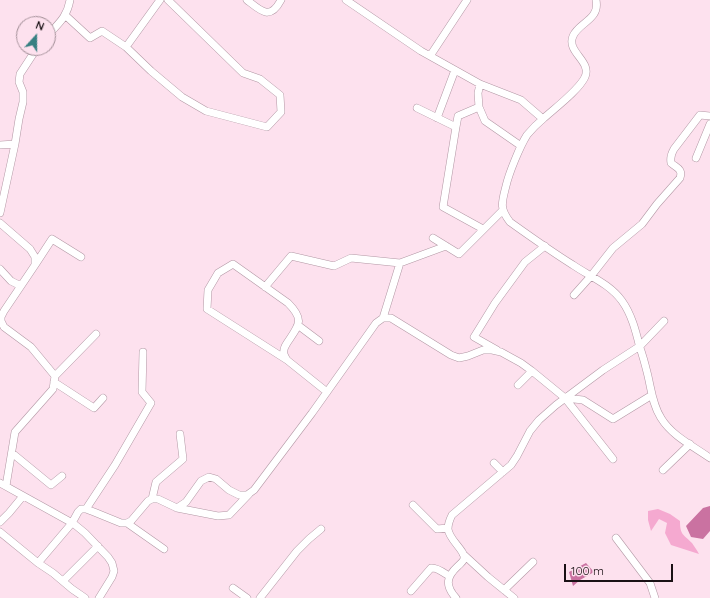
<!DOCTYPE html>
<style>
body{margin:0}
#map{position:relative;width:710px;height:598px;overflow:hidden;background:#fde1ee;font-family:Quicksand,sans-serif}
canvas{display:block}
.north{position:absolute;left:16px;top:16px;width:40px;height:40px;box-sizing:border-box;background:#fde1ee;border:1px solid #a28e97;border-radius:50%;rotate:21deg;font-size:11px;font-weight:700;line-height:16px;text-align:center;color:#1a1115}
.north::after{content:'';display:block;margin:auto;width:14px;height:18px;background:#378082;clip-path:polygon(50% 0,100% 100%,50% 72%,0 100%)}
.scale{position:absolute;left:564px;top:564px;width:109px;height:18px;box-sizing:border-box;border:2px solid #1a1115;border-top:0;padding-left:5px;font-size:12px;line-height:14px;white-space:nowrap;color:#1a1115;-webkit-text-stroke:3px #fde1ee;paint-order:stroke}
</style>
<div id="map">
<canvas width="710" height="598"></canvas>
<div class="north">N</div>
<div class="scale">100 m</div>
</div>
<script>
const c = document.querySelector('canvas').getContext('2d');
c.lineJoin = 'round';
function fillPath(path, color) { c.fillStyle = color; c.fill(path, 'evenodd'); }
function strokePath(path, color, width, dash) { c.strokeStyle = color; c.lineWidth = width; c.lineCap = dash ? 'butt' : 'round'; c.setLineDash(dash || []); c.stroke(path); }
fillPath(new Path2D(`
 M658,509L670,514L680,521C680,535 683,534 692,543C694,546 697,550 699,554L671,545L665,533L667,523L659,519L651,531L648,520V511Z`), '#f5a9d0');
fillPath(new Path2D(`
 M710,506V531L703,539L691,537L686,526L703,508Z
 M586,563L594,572L580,580L573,586L569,572Z`), '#ca72a1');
const street = new Path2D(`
 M247,0C261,11 270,21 281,0
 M346,0L421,51L480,84L521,100L543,119
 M596,0C600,20 579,22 573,36C566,52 592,61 585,77C579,90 555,108 544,118C538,123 532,129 527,135C520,146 509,173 506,186C502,202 499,208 510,222C531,237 552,252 573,265C589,276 610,284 622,301C632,315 636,332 640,348C643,356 645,364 647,372C651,387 652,404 661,418C672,436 693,446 710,458
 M65,15L90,38L102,31L126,47L160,0
 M48,35C59,23 67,17 70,0
 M126,47L151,71L182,97L206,111L267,127L281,112L280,95L260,79L243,73L168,0
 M430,56L467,0
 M480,84L478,93L479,107L485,121L521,146
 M417,108L456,127L443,207L483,229
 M437,118L455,70
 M456,127L458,116L479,107
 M0,145L15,144
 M696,158L710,124
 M0,213L15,144L19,119L23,102V92L19,82L20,74L37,48
 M0,223L30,249L35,257V265L4,311L1,317V321L4,327L31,347L55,376L53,389L15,432L6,486
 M433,238L459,254L503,210
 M35,265L52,239L81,257
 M0,269L11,281L21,286
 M265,287L291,256L334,266L351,258L400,263
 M574,295L591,276L613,248L642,224L657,204L680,178C683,169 677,168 671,163C670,158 671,154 674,149L700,115L710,116
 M383,318L400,263L446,246
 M299,326L319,341
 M497,350L474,337L495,303L525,262L545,246
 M287,360L207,309L208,290L218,273L233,264L288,303C305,320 299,325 287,343C285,346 283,350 284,354C285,357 286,358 287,360L327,392
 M55,376L96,334
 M54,382L94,408L103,398
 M518,385L532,371
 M565,398L583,400L613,419L652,395
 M12,453L51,485L62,476
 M494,463L503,472
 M663,470L690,444
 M0,483L74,524L85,533L108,557L112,563L114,571L112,577L99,598
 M152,499L156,482L183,459L180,434
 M413,505L437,529L448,528
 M177,508L218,516L229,515L249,494
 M86,509L115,465L151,403L142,392L143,352
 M0,522L9,513L23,496
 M127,523L164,549
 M0,532L38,563L53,573L72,589L85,598
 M616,538L650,583L655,598
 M463,554L488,577L514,598
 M38,563L72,523L78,512L81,509H86L94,512L121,523H127L131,521L148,501L152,499H158L177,508L186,502L201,481L209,477L216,479L229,490L239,495H247L254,490L312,413L376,323L383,318H391L451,355L459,358L468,356L483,350H492L501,352L521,363L532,371L565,398L613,459
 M63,581L98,546
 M233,588L247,598
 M504,590L533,562
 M411,591L431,568C437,567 444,573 449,576
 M260,598L297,551L309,539L321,529
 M456,598C445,586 446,577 458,566C460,564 463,562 464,559C466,551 449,540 448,529C448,524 450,519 452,515L511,465L517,456L530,431L539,420L556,405L603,370L640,346L664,321`);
strokePath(street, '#b297a4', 8);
strokePath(street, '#fff', 7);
</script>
